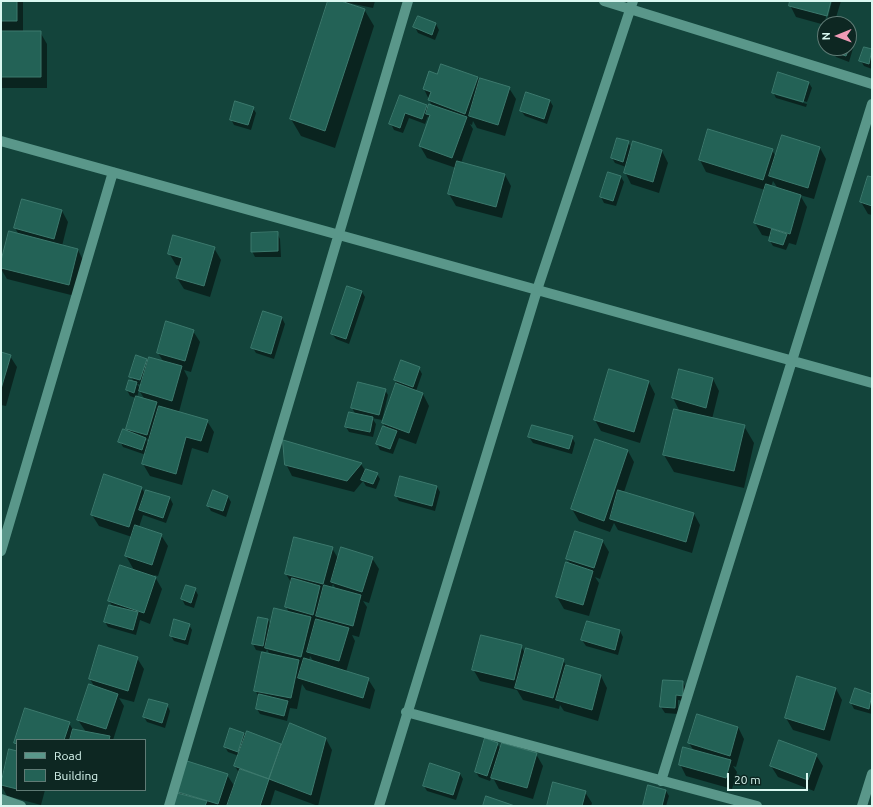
<!DOCTYPE html>
<style>
body{margin:0}
#map{position:relative;width:873px;height:807px;overflow:hidden;background:#13443b;font-family:Ubuntu,sans-serif}
canvas{display:block}
.frame{position:absolute;inset:0;border:2px solid #daf8f1;pointer-events:none}
.legend{position:absolute;left:16px;top:739px;width:130px;height:52px;box-sizing:border-box;background:#0d2722;border:1px solid #5f7b75;margin:0;padding:5px 7px;list-style:none;font-size:12px;color:#daf8f1}
.legend li{display:flex;align-items:center;gap:8px;height:20px}
.legend b{width:20px;border:1px solid #5f7b75}
.north{position:absolute;left:817px;top:16px;width:40px;height:40px;box-sizing:border-box;background:#0d2722;border:1px solid #5f7b75;border-radius:50%;rotate:269deg;font-size:11px;font-weight:700;line-height:16px;text-align:center;color:#daf8f1}
.north::after{content:'';display:block;margin:auto;width:14px;height:18px;background:#f09ab6;clip-path:polygon(50% 0,100% 100%,50% 72%,0 100%)}
.scale{position:absolute;left:727px;top:773px;width:81px;height:18px;box-sizing:border-box;border:2px solid #daf8f1;border-top:0;padding-left:5px;font-size:12px;line-height:14px;white-space:nowrap;color:#daf8f1;-webkit-text-stroke:3px #0d2722;paint-order:stroke}
</style>
<div id="map">
<canvas width="873" height="807"></canvas>
<div class="frame"></div>
<ul class="legend">
<li><b style="height:5px;background:#5a978a"></b>Road</li>
<li><b style="height:11px;background:#236256"></b>Building</li>
</ul>
<div class="north">N</div>
<div class="scale">20 m</div>
</div>
<script>
const c = document.querySelector('canvas').getContext('2d');
c.lineJoin = 'round';
function fillPath(path, color) { c.fillStyle = color; c.fill(path, 'evenodd'); }
function strokePath(path, color, width, dash) { c.strokeStyle = color; c.lineWidth = width; c.lineCap = dash ? 'butt' : 'round'; c.setLineDash(dash || []); c.stroke(path); }
fillPath(new Path2D(`
 M1,1H23V32H40L47,44V88H1Z
 M329,1H375L373,8L349,3L364,9L374,26L335,148L301,136L291,119Z
 M791,1H830L825,21H827L832,1H841L834,24L825,25L796,17L790,5Z
 M436,24L439,30L435,40L418,33L415,27Z
 M849,39L854,45L849,62L836,57L832,51L833,48H849Z
 M864,48L872,50V69L864,66L861,61Z
 M430,73L438,75L478,77L480,82L509,88L516,99L505,136L477,128L473,121L472,125L470,124L473,129L461,163L505,175L511,186L502,218L456,206L449,194L456,168L427,158L420,146L430,119L428,116L425,124L409,118L403,133L394,130L391,124L400,96L426,106L428,109L432,106L424,89Z
 M809,83L812,88L807,102L776,93V95L807,104L806,107L776,98L773,92Z
 M550,101L553,106L547,124L525,116L521,111Z
 M253,108L256,113L251,130L234,125L231,119Z
 M628,142L632,149L634,142L662,151L668,163L659,193L631,184L625,172L626,167L615,163L612,158Z
 M820,148L826,159L814,199L800,195L807,207L796,245L789,243L786,250L773,246L770,241L771,237L762,235L755,223L765,190L706,172L700,160L772,150L776,157ZM773,181L775,184L778,189L771,187Z
 M621,177L624,182L616,206L604,203L601,197Z
 M872,178V215L868,214L861,202Z
 M62,211L68,222L62,246L78,250L84,262L75,296L7,279L1,269V265L19,235L15,228Z
 M277,233L280,239L281,257H255L252,251Z
 M214,248L221,260L210,297L184,289L177,278L180,266L176,265L169,253Z
 M362,292L365,297L349,344L336,339L332,334Z
 M264,312L282,318L285,324L274,359L256,353L253,348Z
 M193,331L200,342L191,372L184,370L188,378L179,412L207,421L214,432L208,453L192,448L182,485L150,476L143,464L146,455L123,447L120,441L130,433L127,429L136,398L130,396L127,390L134,382L131,377L146,360L148,364L163,361L158,353ZM137,384L142,385L141,390ZM139,390L145,400L137,397ZM146,439L150,440L149,444Z
 M1,353L10,356L17,367L6,406L1,405Z
 M419,368L422,374L416,391L423,394L429,406L416,444L399,438L393,454L380,450L377,444L386,428L383,423L397,384L395,380Z
 M680,371L713,379L719,391L712,419L744,426L754,443L744,488L674,472L664,455L680,412L673,398Z
 M649,382L655,394L640,443L601,431L595,420Z
 M385,390L388,395L382,420L372,418L376,424L373,437L349,432L346,427L356,415L352,408Z
 M529,437H572L575,443L572,454L533,443Z
 M628,451L634,462L624,492L694,514L700,525L692,553L618,530L614,523L610,532L579,521L572,509Z
 M286,464H361L366,472L377,474L380,479L376,489L366,486L363,481L354,492L292,476Z
 M141,487L146,495L147,491L170,498L173,504L166,523L143,515L139,527L161,535L168,546L158,576L154,575L162,589L150,624L140,620L136,635L108,627L105,622L113,607L109,601L134,570L126,556L132,537L99,526L92,515Z
 M437,487L440,492L435,511L399,501L396,496Z
 M228,497L231,502L226,517L211,511L208,506Z
 M602,540L609,552L600,579L595,577L599,583L589,616L564,609L557,597L571,565L567,559Z
 M332,548L339,560L372,558L379,569L369,603L363,601L367,607L359,637L352,635L355,641L346,672L368,679L375,690L370,709L306,690L302,684L297,709L290,708L287,721L260,714L257,709L259,697L255,690L270,655L267,649L266,652L256,650L253,644L268,620L271,626L289,612L286,607L292,584L286,574ZM333,584L336,589L331,588ZM310,656L312,659L314,663L309,661Z
 M187,586L195,589L198,595L194,608L185,605L182,599Z
 M588,622L620,631L623,637L618,655L586,646L582,640Z
 M189,625L192,630L188,645L174,641L171,636Z
 M521,646L525,653L563,660L567,667L601,676L607,688L598,721L564,711L560,705L559,709L523,700L517,690L480,681L473,669Z
 M137,658L144,669L134,702L119,698L124,706L113,740H17V747L15,743L26,709L69,723L73,730L86,732L78,720L94,686L90,679Z
 M683,682L686,688L685,701L678,700V714L665,713L661,707Z
 M836,689L842,700L830,741L793,730L786,718Z
 M856,690L872,695V714L854,709L851,703Z
 M167,705L170,711L165,728L147,722L144,717Z
 M738,727L744,739L736,767L733,766L737,772L732,789L686,776L680,764L694,751L689,743Z
 M248,732L282,745L326,739L332,750L318,806L275,790L270,806H175L181,795L179,792L227,775L235,787L239,773L235,766L239,756L228,752L225,747L244,733L246,737Z
 M497,743L501,750L536,754L543,766L533,799L499,789L492,776L490,781L479,777L476,772Z
 M10,750L17,752V790H45L41,805L7,796L1,785Z
 M816,755L823,766L814,791L778,777L771,766Z
 M460,774L463,779L456,800L427,791L424,786Z
 M666,791L669,796L666,806H644Z
 M585,792L592,803L591,806H548Z`), '#0007');
const building = new Path2D(`
 M1,1H17V21H1Z
 M328,1H341L365,9L325,131L290,119Z
 M790,1H831L827,16L789,6Z
 M418,16L436,23L432,35L413,27Z
 M1,31H41V77H1Z
 M864,47L872,49L869,64L859,61Z
 M832,48H849L846,56L831,51Z
 M441,64L478,77L465,114L428,100L431,92L423,89L429,71L437,74Z
 M778,72L809,82L803,102L772,93Z
 M480,78L510,87L498,125L469,116Z
 M526,92L550,100L544,119L520,111Z
 M400,95L427,105L422,119L405,113L400,128L389,124Z
 M235,101L254,107L248,125L230,120Z
 M429,104L467,117L452,158L419,146L430,115L426,114Z
 M708,129L773,149L763,180L699,160Z
 M782,135L820,147L808,188L769,176Z
 M617,138L629,141L623,162L611,158Z
 M633,141L662,150L653,182L624,173Z
 M457,161L505,174L496,207L448,194Z
 M608,172L621,176L613,201L600,197Z
 M868,176L872,177V206L860,202Z
 M766,184L801,195L790,234L754,223Z
 M22,199L62,210L54,239L14,228Z
 M772,229L787,234L783,245L769,241Z
 M9,231L78,249L69,285L1,268V261Z
 M278,232V251L251,252V233Z
 M173,235L215,247L204,286L176,278L182,258L168,254Z
 M347,286L362,291L346,339L331,334Z
 M263,311L282,317L271,354L251,348Z
 M166,321L194,330L185,361L157,353Z
 M1,352L11,355L1,389Z
 M136,355L147,359L140,380L129,377Z
 M149,357L182,366L172,401L139,391Z
 M401,360L420,367L413,387L394,380Z
 M609,369L649,381L634,432L594,420Z
 M679,369L713,378L706,408L672,398Z
 M129,380L137,382L134,393L126,390Z
 M358,382L386,389L379,415L351,408Z
 M396,383L423,393L409,433L382,423Z
 M136,396L157,402L147,435L126,429Z
 M159,406L208,420L201,441L186,437L176,474L142,464Z
 M674,409L745,425L734,471L663,455Z
 M349,412L373,417L370,432L345,427Z
 M532,425L573,436L569,449L528,437Z
 M383,426L397,431L390,449L376,444Z
 M123,429L146,438L142,450L118,442Z
 M595,439L628,450L604,521L571,509Z
 M283,440L362,463L347,481L285,465Z
 M366,469L378,473L373,484L361,480Z
 M104,474L142,487L129,527L91,515Z
 M400,476L437,486L432,506L395,496Z
 M146,490L170,497L163,518L139,510Z
 M213,490L228,496L223,511L207,506Z
 M618,490L694,513L686,542L610,519Z
 M135,525L162,534L152,565L125,556Z
 M575,531L603,540L594,568L566,559Z
 M294,537L333,547L323,584L285,574Z
 M341,547L373,557L362,592L331,582Z
 M566,562L593,571L583,605L556,597Z
 M120,565L156,577L144,613L108,601Z
 M292,578L320,586L313,615L285,607Z
 M186,585L196,588L191,603L181,599Z
 M324,585L361,595L353,626L316,616Z
 M109,605L138,612L133,630L104,622Z
 M274,608L311,617L301,657L265,648Z
 M258,617L268,619L263,646L252,644Z
 M174,619L190,624L185,640L170,636Z
 M316,619L349,628L339,661L307,652Z
 M587,621L620,630L615,650L581,640Z
 M481,635L522,645L514,680L472,670Z
 M99,645L138,657L128,691L89,679Z
 M526,648L564,659L553,698L515,688Z
 M262,652L299,660L291,698L254,691Z
 M304,658L369,678L363,698L298,678Z
 M566,665L601,675L592,710L556,700Z
 M797,676L836,688L824,730L785,718Z
 M663,680L683,681V696L676,695L675,708L660,707Z
 M89,684L118,694L106,729L77,720Z
 M855,688L872,694L869,709L850,703Z
 M259,694L288,701L284,716L256,709Z
 M149,699L168,704L162,723L143,717Z
 M25,708L70,722L64,740H17V744L14,743Z
 M697,714L738,727L730,756L688,743Z
 M290,723L326,738L311,795L269,779Z
 M230,728L244,733L238,752L224,747Z
 M73,729L110,736L109,740H70Z
 M247,731L281,744L269,779L234,766Z
 M485,738L498,743L487,776L475,772Z
 M779,740L817,754L808,780L770,766Z
 M502,743L537,753L527,788L491,778Z
 M683,747L731,760L726,778L679,765Z
 M9,749L17,751V789L1,785Z
 M187,761L228,774L218,804L178,792Z
 M430,763L460,773L453,795L423,786Z
 M240,769L269,779L260,806H227Z
 M553,782L586,791L582,806H547Z
 M648,785L666,790L662,806H643Z
 M177,793L207,801L205,806H174Z
 M486,796L515,806H483Z`);
fillPath(building, '#236256');
strokePath(building, '#3c796d', 1);
strokePath(new Path2D(`
 M604,1L872,84
 M1,141L872,383
 M1,551L113,172
 M406,712L757,806
 M661,781L872,104
 M1,799L21,806
 M169,806L408,1
 M379,806L537,290L633,1
 M862,806L872,774`), '#5a978a', 10);
</script>
